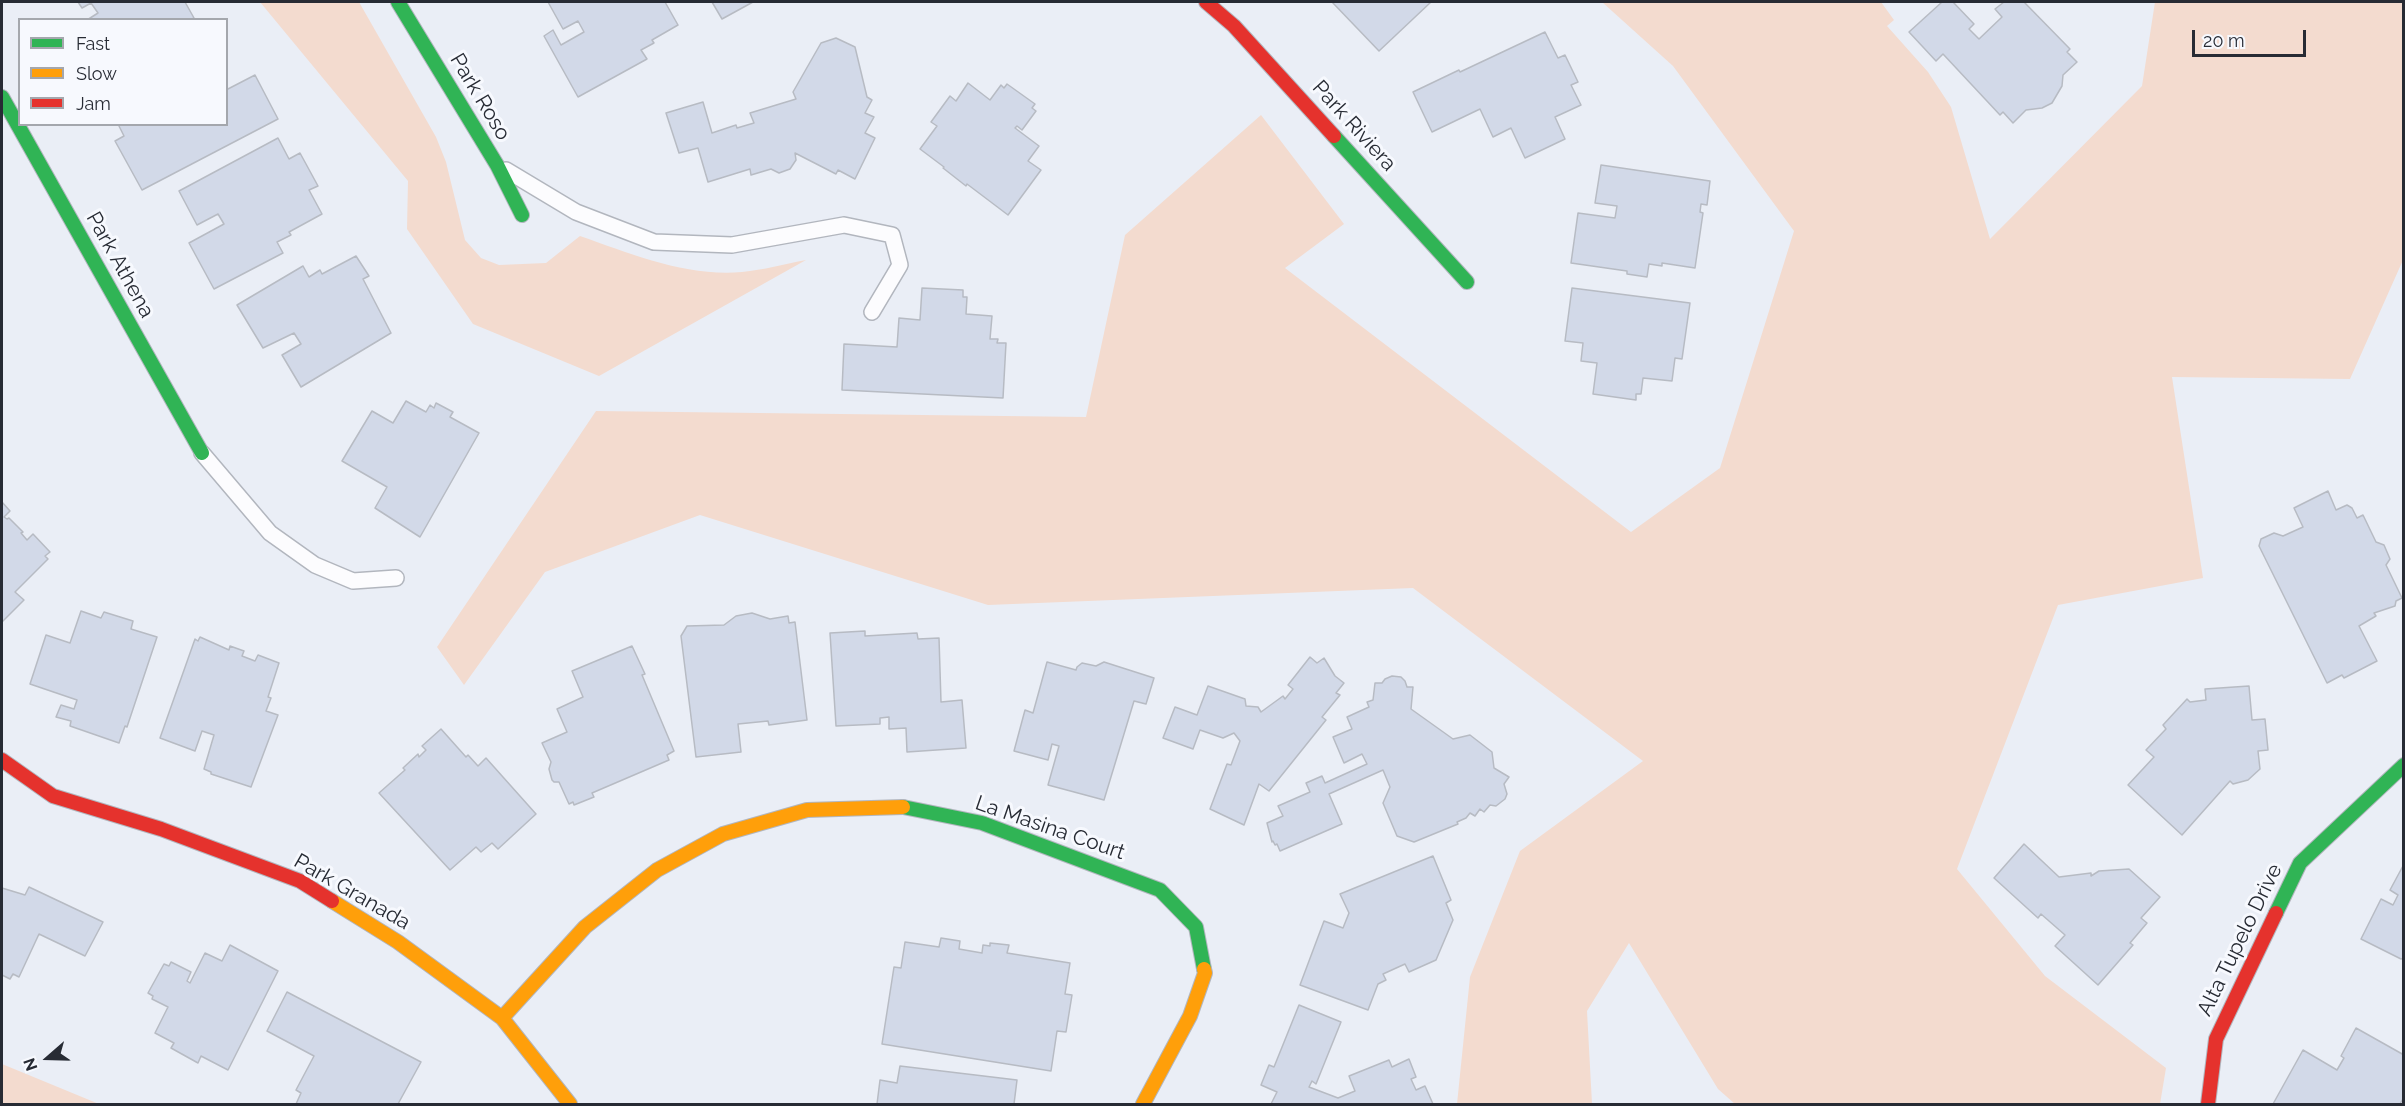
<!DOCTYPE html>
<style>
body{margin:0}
#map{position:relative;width:2405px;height:1106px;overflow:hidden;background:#eaeef6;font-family:Raleway,sans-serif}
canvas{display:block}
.frame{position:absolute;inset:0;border:3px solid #272b34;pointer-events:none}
.legend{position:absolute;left:18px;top:18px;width:210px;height:108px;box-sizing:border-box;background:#f7f9fe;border:2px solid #a4a7ad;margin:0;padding:8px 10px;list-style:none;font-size:18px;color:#272b34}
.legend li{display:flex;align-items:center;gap:12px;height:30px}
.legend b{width:30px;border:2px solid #a4a7ad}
.north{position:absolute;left:18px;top:1028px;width:60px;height:60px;-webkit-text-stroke:4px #f7f9fe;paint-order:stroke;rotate:250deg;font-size:16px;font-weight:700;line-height:24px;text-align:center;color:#272b34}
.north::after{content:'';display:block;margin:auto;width:21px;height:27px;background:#272b34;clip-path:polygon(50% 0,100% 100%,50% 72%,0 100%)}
.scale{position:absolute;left:2192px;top:30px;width:114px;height:27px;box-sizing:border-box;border:3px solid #272b34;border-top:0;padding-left:8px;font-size:18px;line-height:21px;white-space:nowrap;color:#272b34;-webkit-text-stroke:4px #f7f9fe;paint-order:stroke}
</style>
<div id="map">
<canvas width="2405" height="1106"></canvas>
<div class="frame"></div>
<ul class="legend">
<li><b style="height:8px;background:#30b455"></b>Fast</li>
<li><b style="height:8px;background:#ff9f0a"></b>Slow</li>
<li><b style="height:8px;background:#e5322d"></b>Jam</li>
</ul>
<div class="north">N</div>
<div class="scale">20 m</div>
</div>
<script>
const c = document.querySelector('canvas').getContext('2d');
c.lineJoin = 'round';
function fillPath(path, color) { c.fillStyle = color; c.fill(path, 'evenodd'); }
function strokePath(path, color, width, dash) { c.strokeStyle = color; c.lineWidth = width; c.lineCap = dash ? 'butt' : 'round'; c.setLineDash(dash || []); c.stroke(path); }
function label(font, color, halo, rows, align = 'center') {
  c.font = font + ' Raleway,sans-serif'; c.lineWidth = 6; c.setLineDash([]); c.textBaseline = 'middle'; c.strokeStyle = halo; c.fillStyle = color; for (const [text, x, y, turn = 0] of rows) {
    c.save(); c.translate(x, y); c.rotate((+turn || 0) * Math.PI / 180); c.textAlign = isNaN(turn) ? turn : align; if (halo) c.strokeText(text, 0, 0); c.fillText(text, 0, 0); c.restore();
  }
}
fillPath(new Path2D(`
 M260,2H359L436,137L446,162L465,240L481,258L499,265L546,263L580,236C631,254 687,277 742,272C763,270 785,264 806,260L599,376L473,324L407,229L408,181Z
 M1602,2H1881L1894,20L1887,26L1928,72L1951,107L1990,239L2142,86L2155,2H2403V260L2350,379L2172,377L2203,578L2058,605L1957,869L2045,976L2166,1068L2160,1104H1735L1718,1089L1629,943L1587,1011L1592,1104H1457L1470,977L1520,851L1643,761L1413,588L988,605L700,515L545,572L464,685L437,647L596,411L1086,417L1125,235L1261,115L1344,224L1285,268L1631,532L1720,468L1794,231L1673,66Z
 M2,1064L99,1104H2Z`), '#f3dbcf');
const building = new Path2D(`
 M78,2H185L194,18L190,20H87L98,13L91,3L82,8Z
 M548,2H665L678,25L652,40L654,43L641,50L647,59L578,97L544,36L553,30L561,45L584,32L578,21L563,29Z
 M712,2H753L722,19Z
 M1332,2H1431L1379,51Z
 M1942,2H1953L1974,24L1969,29L1979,39L2002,17L1995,9L2004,2H2024L2070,49L2067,52L2077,62L2063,75L2062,86L2052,103L2042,108L2026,110L2013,123L2003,112L2000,115L1943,54L1936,61L1909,32Z
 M1545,32L1558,58L1565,55L1578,82L1571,85L1581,105L1555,117L1565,139L1525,158L1511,128L1493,137L1480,109L1432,132L1413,92L1459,70L1460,72Z
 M836,38L855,47L867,97L872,100L865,113L874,117L865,133L875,138L855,179L838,170L836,174L795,153L796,160L790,169L779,173L771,169L751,175L750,169L708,182L698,148L679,153L666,113L703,102L712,133L736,125L737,128L754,123L750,113L796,99L793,92L821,43Z
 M255,75L278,119L142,190L115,141L124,136L118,124H226V90Z
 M968,83L990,100L1001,85L1004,88L1007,84L1035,104L1032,108L1036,111L1022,130L1017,126L1015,128L1039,146L1028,161L1041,170L1008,215L967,184L966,186L943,168L944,167L920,149L937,126L931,122L950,96L956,101Z
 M278,138L289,159L300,153L318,186L309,190L322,214L289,232L291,235L277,242L283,253L214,289L189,243L224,224L218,214L197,225L179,191Z
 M1601,165L1710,181L1707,205L1701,204L1700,212L1703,213L1695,268L1662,263V266L1649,264L1647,277L1627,274V271L1571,263L1578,213L1615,218L1617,206L1595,203Z
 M356,256L369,276L363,279L391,333L301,387L282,355L301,344L294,333L263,348L237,305L303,266L309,277L320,270L322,274Z
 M922,288L963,290V297H967L966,314L992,316L990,339H998L997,343H1006L1003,398L842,390L844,344L897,347L899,318L920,320Z
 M1572,288L1690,303L1682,359L1675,358L1672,381L1643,378L1641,394H1636V400L1593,394L1597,363L1581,361L1583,343L1565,341Z
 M406,401L426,412L430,405L434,408L436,403L453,412L450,417L479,433L420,537L375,508L387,487L342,461L372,411L393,423Z
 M2328,491L2336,510L2347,505L2352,508L2357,518L2363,515L2376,542L2384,545L2390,559L2386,565L2402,598L2396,601L2395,606L2374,613L2376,616L2359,626L2377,661L2344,678L2342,675L2327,683L2259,546L2261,539L2274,533L2283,536L2303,527L2294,508Z
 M2,502L10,511L4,517L7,519L9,518L23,532L21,533L27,540L33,534L50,552L45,556L48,559L15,592L24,600L2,622Z
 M81,611L101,618L104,612L133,621L131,629L157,637L127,727L125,726L119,743L70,726L71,721L56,717L61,705L74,709L77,700L30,684L46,635L70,643Z
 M752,613L770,619L788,616L789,623L795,622L807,720L769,725L768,721L738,724L741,752L696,757L681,636L687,626L724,625L736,616Z
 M865,631V636L917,633L918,639L939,638L941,702L962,700L966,748L907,752L906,728L889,729V717L880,718V724L836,726L830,633Z
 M200,637L229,650L230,646L244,651L242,656L255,661L258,655L279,663L268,697L271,698L266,711L278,715L251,787L211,774V772L204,769L214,735L202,731L195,751L160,738L195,639L198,641Z
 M632,646L645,674L642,675L674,751L667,755L669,760L592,793L594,797L574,805L573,802L569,804L559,782H554L552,780L549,769L551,762L542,743L567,732L557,709L583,697L572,671Z
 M1310,657L1317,663L1324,658L1335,676L1344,683L1336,693L1340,695L1322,717L1326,720L1269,791L1259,784L1244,825L1210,809L1227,764L1231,765L1240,741L1234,733L1223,738L1200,730L1193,749L1163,738L1175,707L1197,715L1208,686L1245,699L1246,706L1258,707L1261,712L1283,696L1285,699L1293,689L1288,685Z
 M1047,662L1076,670L1077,667L1082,663L1096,666L1104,662L1154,678L1146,704L1134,701L1104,800L1048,785L1059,746L1052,744L1048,760L1014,751L1025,710L1033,713Z
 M1392,676L1401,677L1405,681L1407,687H1413L1411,709L1453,739L1470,735L1492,752L1494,768L1509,777L1504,784L1507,794L1505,799L1496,806L1490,805L1484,812L1480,809L1475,816L1470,813L1466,818L1457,822L1458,824L1414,842L1397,836L1383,803L1390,787L1383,770L1329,794L1342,824L1280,851L1277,844L1275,845L1273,841L1272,842L1267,823L1283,816L1278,806L1310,792L1306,783L1322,776L1325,783L1367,764L1362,754L1344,763L1333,737L1352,729L1347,717L1369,707L1367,702L1373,700L1375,683H1382L1385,679Z
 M2249,686L2252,720L2265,719L2268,750L2258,751L2260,769L2248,780L2233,784L2230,781L2182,835L2128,785L2154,757L2146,750L2166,729L2163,725L2187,699L2190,702L2206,700L2205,689Z
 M441,729L466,757L468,755L478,766L486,758L536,814L498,849L492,843L481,852L476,847L450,870L379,793L405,770L403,768L418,754L419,757L426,750L422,746Z
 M2024,844L2059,877L2091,873V876L2099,871L2129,869L2160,897L2141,918L2147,923L2130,943L2133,945L2098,985L2055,946L2065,935L2041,914L2038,918L1994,878Z
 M1433,856L1451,900L1446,903L1453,920L1436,960L1409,972L1405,964L1383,974L1386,980L1378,984L1368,1010L1300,985L1324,921L1343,928L1349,913L1340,894Z
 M2404,864V958L2401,959L2361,939L2381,899L2393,905L2398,895L2390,890Z
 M29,887L103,922L85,956L39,934L19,977L13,974L10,979L2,975V888L25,895Z
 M941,938L960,941L959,949L982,953L983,945L990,946V943L1009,945L1007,953L1070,963L1065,994L1072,995L1066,1032L1057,1031L1051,1071L882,1044L894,967L901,968L905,942L939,947Z
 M230,945L278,971L228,1070L201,1056L198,1063L171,1048L174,1043L155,1033L168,1007L152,999L153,996L148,993L164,964L169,966L171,962L191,972L187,981L190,983L205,953L222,961Z
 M287,992L421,1062L398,1104H296L301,1093L296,1090L314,1056L267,1031Z
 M1299,1005L1341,1022L1316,1084L1312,1081L1309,1087L1338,1098L1355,1091L1349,1076L1389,1060L1392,1067L1409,1059L1416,1077L1411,1079L1416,1090L1425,1086L1433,1104H1271L1277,1092L1261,1085L1269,1065L1274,1067Z
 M2356,1028L2404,1055V1097L2400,1104H2273L2303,1050L2337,1070L2344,1058L2341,1056Z
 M900,1066L1017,1080L1014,1104H877L880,1080L897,1083Z`);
fillPath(building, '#d2d9e8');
strokePath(building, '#b7bbc3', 1.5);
const lane = new Path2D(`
 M506,170L576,212L654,242L732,245L844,225L892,235L900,265L872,312
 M202,453L270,533L315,565L353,581L396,578`);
const fast = new Path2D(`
 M398,2L497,165L522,215
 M2,97L202,453
 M1334,136L1467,282
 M903,807L982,823L1160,890L1196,927L1204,969
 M2276,913L2300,863L2404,765`);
const slow = new Path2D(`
 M332,901L398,942L502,1018L570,1104
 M502,1018L585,927L657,870L723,834L807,810L903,807
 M1143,1104L1190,1016L1205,973L1204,969`);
const jam = new Path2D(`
 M1206,2L1234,26L1334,136
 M2,760L53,796L161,829L300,881L332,901
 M2208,1104L2216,1039L2276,913`);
strokePath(lane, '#b2b6be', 18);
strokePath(fast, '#b2b6be', 16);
strokePath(slow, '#b2b6be', 16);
strokePath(jam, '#b2b6be', 16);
strokePath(lane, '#fcfcfe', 15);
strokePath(fast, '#30b455', 14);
strokePath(slow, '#ff9f0a', 14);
strokePath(jam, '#e5322d', 14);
label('21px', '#272b34', '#f7f9fe', [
 ["Park Roso",480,97,59],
 ["Park Riviera",1354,126,48],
 ["Park Athena",120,265,61],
 ["La Masina Court",1050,828,19],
 ["Park Granada",352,892,30],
 ["Alta Tupelo Drive",2240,940,-64]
]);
</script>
